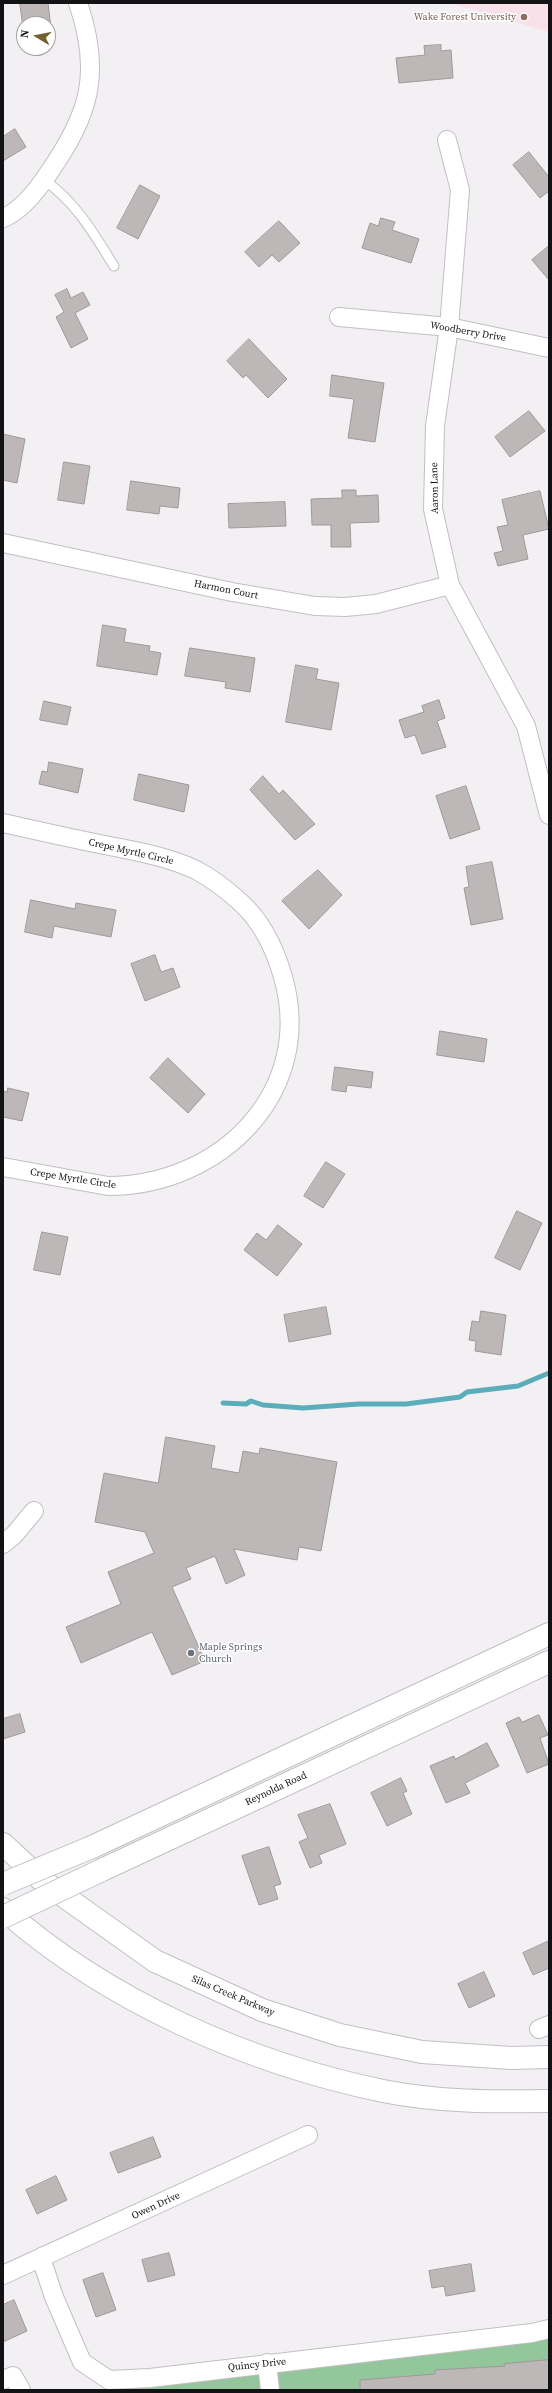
<!DOCTYPE html>
<style>
body{margin:0}
#map{position:relative;width:552px;height:2393px;overflow:hidden;background:#f3f0f4;font-family:"Source Serif 4",serif}
canvas{display:block}
.frame{position:absolute;inset:0;border:4px solid #131214;pointer-events:none}
.north{position:absolute;left:16px;top:16px;width:40px;height:40px;box-sizing:border-box;background:#fff;border:1px solid #a1a0a1;border-radius:50%;rotate:280deg;font-size:11px;font-weight:700;line-height:16px;text-align:center;color:#131214}
.north::after{content:'';display:block;margin:auto;width:14px;height:18px;background:#73612f;clip-path:polygon(50% 0,100% 100%,50% 72%,0 100%)}
</style>
<div id="map">
<canvas width="552" height="2393"></canvas>
<div class="frame"></div>
<div class="north">N</div>
</div>
<script>
const c = document.querySelector('canvas').getContext('2d');
c.lineJoin = 'round';
function fillPath(path, color) { c.fillStyle = color; c.fill(path, 'evenodd'); }
function strokePath(path, color, width, dash) { c.strokeStyle = color; c.lineWidth = width; c.lineCap = dash ? 'butt' : 'round'; c.setLineDash(dash || []); c.stroke(path); }
function label(font, color, halo, rows, align = 'center') {
  c.font = font + ' "Source Serif 4",serif'; c.lineWidth = 3; c.setLineDash([]); c.textBaseline = 'middle'; c.strokeStyle = halo; c.fillStyle = color; for (const [text, x, y, turn = 0] of rows) {
    c.save(); c.translate(x, y); c.rotate((+turn || 0) * Math.PI / 180); c.textAlign = isNaN(turn) ? turn : align; if (halo) c.strokeText(text, 0, 0); c.fillText(text, 0, 0); c.restore();
  }
}
fillPath(new Path2D(`
 M449,3H549V32Z`), '#f9e0e9');
fillPath(new Path2D(`
 M549,2337V2390H101Z`), '#93c69a');
strokePath(new Path2D(`
 M223,1403L246,1404L251,1401L263,1405L303,1408L359,1404H406L460,1397L467,1392L518,1386L549,1373`), '#5cadbb', 5);
const building = new Path2D(`
 M20,3H48L52,36L48,37V24H24V34Z
 M441,45V51L451,50L453,78L399,83L396,58L425,55L424,46Z
 M15,129L26,147L3,161V137Z
 M529,152L549,177V191L540,198L513,165Z
 M140,185L160,196L138,239L117,228Z
 M381,218L395,222L392,230L419,239L411,263L362,248L370,223L378,226Z
 M279,221L300,243L279,262L272,255L259,267L245,252Z
 M549,246V280L532,260Z
 M67,289L71,298L83,292L90,305L75,313L88,339L71,348L56,317L64,312L55,295Z
 M249,339L287,379L268,398L246,375L243,378L227,361Z
 M332,375L384,383L375,442L348,438L354,399L330,396Z
 M529,411L545,431L510,457L495,437Z
 M3,434L25,439L17,483L3,480Z
 M64,462L90,466L84,504L58,500Z
 M131,481L180,488L178,508L160,506L159,514L127,510Z
 M342,490H356V496L378,495L379,522L350,523L351,547H331V525H312L311,499L342,498Z
 M540,491L549,529L523,535L528,559L498,566L494,553L503,551L497,527L508,525L502,500Z
 M285,502L286,526L229,528L228,504Z
 M103,625L126,629L124,642L150,646L149,651L161,653L157,675L97,666Z
 M190,648L255,658L250,692L225,688L226,682L185,676Z
 M296,665L318,669L316,679L339,683L331,730L286,722Z
 M439,700L445,718L437,721L446,747L422,754L415,735L405,738L399,720L424,712L422,706Z
 M44,701L71,707L67,725L40,720Z
 M49,762L83,769L78,793L39,784L42,771L47,772Z
 M139,774L189,785L184,812L134,800Z
 M263,776L279,794L283,790L315,824L295,840L250,790Z
 M466,786L480,829L450,839L436,796Z
 M492,862L503,919L471,925L464,888L469,887L466,867Z
 M318,870L342,895L309,929L282,901Z
 M31,900L75,909L76,903L116,910L111,937L54,926L52,938L25,932Z
 M155,955L161,972L173,968L180,987L145,1001L131,964Z
 M440,1031L487,1039L484,1062L437,1055Z
 M168,1058L205,1094L188,1113L150,1078Z
 M335,1067L373,1072L371,1088L347,1085L346,1092L332,1090Z
 M8,1088L29,1093L22,1121L3,1117V1091L7,1092Z
 M326,1162L345,1174L323,1208L304,1196Z
 M517,1211L542,1223L520,1270L495,1258Z
 M278,1225L302,1244L277,1276L244,1250L257,1233L266,1240Z
 M42,1232L68,1237L60,1275L34,1270Z
 M326,1307L331,1334L289,1342L284,1315Z
 M481,1311L506,1315L501,1355L475,1351L476,1341L469,1340L472,1321L479,1322Z
 M166,1437L215,1446L211,1468L239,1473L243,1451L259,1454L260,1448L337,1462L321,1551L299,1547L297,1560L234,1549L245,1575L226,1584L215,1556L186,1568L191,1579L172,1587L205,1661L172,1675L152,1632L81,1663L66,1627L121,1604L108,1572L154,1553L145,1532L95,1522L104,1473L158,1483Z
 M20,1714L25,1732L3,1739V1719Z
 M539,1715L548,1735L540,1738L549,1764L527,1773L506,1723L519,1717L522,1722Z
 M487,1743L499,1766L465,1783L470,1793L446,1803L430,1766L454,1756L455,1759Z
 M401,1778L407,1791L403,1793L412,1814L387,1826L371,1793Z
 M330,1804L346,1844L319,1855L322,1863L310,1868L299,1842L308,1838L298,1815Z
 M269,1847L281,1884L274,1886L278,1899L259,1905L242,1856Z
 M549,1941V1968L533,1975L523,1953Z
 M484,1972L495,1996L469,2008L458,1984Z
 M153,2137L161,2157L118,2173L110,2153Z
 M56,2176L67,2200L37,2214L26,2190Z
 M169,2253L175,2275L148,2282L142,2260Z
 M471,2264L475,2291L446,2296L444,2286L432,2288L429,2271Z
 M103,2273L116,2310L96,2317L83,2280Z
 M14,2300L27,2331L3,2342V2305Z
 M549,2360V2390H360V2380L435,2374V2370L505,2366L504,2364Z`);
fillPath(building, '#bdb7b7');
strokePath(building, '#9e9999', 1);
const service = new Path2D(`
 M44,180C76,202 94,234 114,266`);
const minor = new Path2D(`
 M447,140L460,190L449,327L435,426L433,509L450,585L526,726L549,815
 M3,218C21,211 38,189 48,174C90,114 102,73 78,3
 M339,317L449,327L549,348
 M3,543L232,592L315,606L345,607L376,604L450,585
 M3,823C39,831 74,839 110,846C139,852 169,857 196,870C211,878 226,889 239,901C261,920 275,949 283,977C316,1092 220,1186 108,1186L3,1167
 M3,1544L14,1535L34,1511
 M539,2029L549,2025
 M43,2256V2264L54,2297L82,2362L109,2380L150,2378L532,2333L549,2329
 M3,2275L308,2135
 M267,2363L270,2390
 M3,2380L13,2376L21,2390`);
const primary = new Path2D(`
 M3,1844L44,1882L155,1961L262,2010L340,2035L422,2052L511,2058L549,2057
 M92,1847L549,1634
 M104,1869L549,1662
 M3,1909C107,2001 248,2063 383,2091C438,2102 494,2102 549,2101`);
strokePath(service, '#c2bfc3', 11);
strokePath(minor, '#c2bfc3', 20);
strokePath(primary, '#c2bfc3', 24);
strokePath(service, '#fff', 9);
strokePath(minor, '#fff', 18);
strokePath(primary, '#fff', 22);
const primaryBridge = new Path2D(`
 M3,1884L92,1847
 M3,1917L104,1869`);
strokePath(primaryBridge, '#c2bfc3', 24, []);
strokePath(primaryBridge, '#fff', 22);
for (const [x, y, r, color] of [
 [524,17,4,"#8d6e63"],
 [191,1653,4,"#6b7280"]
]) { const dot = new Path2D(); dot.arc(x, y, r, 0, 2 * Math.PI); c.fillStyle = color; c.fill(dot); strokePath(dot, '#fff', 1.5); }
label('10px', '#785e54', '#fff', [
 ["Wake Forest University",516,17]
], 'right');
label('10px', '#131214', '#fff', [
 ["Woodberry Drive",468,332,10],
 ["Aaron Lane",435,488,-91],
 ["Harmon Court",226,590,11],
 ["Crepe Myrtle Circle",131,852,13],
 ["Crepe Myrtle Circle",73,1179,9],
 ["Reynolda Road",276,1789,-25],
 ["Silas Creek Parkway",233,1996,23],
 ["Owen Drive",156,2206,-25],
 ["Quincy Drive",257,2365,-6]
]);
label('10px', '#5b616d', '#fff', [
 ["Maple Springs",199,1647],
 ["Church",199,1659]
], 'left');
</script>
